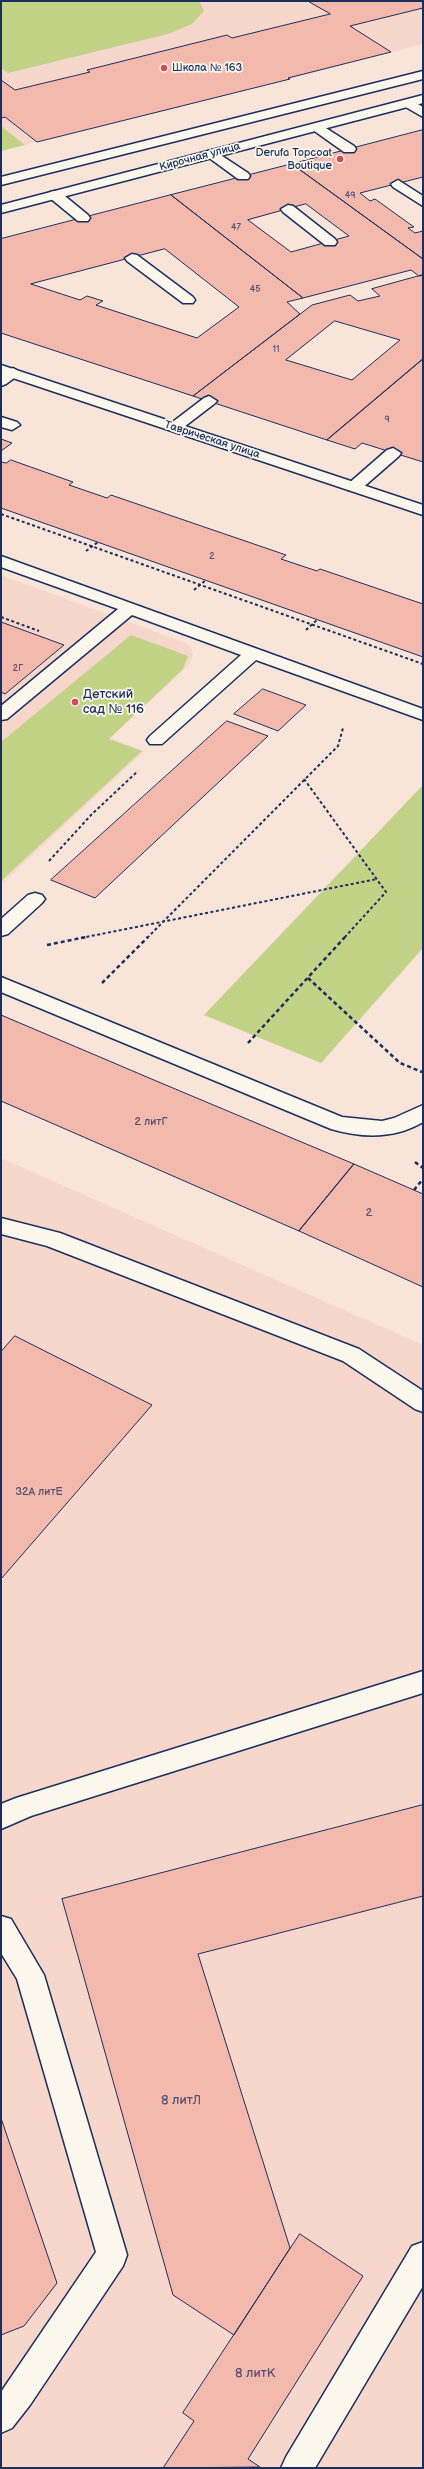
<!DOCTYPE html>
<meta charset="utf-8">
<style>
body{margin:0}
#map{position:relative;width:424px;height:2469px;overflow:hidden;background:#f9e4d9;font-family:"Balsamiq Sans",sans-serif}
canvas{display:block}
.frame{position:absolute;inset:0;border:2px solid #1b2f5e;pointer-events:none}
</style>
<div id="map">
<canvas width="424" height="2469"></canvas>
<div class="frame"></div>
</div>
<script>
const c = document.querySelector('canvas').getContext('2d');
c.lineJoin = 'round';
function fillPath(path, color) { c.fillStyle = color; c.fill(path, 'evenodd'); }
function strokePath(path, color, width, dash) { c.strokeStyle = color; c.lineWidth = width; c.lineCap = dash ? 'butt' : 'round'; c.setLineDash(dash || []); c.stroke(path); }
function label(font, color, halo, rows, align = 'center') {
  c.font = font + ' "Balsamiq Sans",sans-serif'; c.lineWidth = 3.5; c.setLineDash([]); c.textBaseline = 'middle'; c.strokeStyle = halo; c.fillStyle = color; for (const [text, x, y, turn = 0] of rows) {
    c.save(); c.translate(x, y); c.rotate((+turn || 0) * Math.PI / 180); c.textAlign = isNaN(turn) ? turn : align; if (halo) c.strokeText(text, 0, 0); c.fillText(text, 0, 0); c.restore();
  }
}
fillPath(new Path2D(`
 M1,1H423V44L151,115L149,113L1,151Z
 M1,575L186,643L191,648L193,655L189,665L110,738L144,751L1,885Z
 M1,1158L423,1345V2468H1Z`), '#f7d7cc');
fillPath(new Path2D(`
 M1,1H199L204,11L192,24L168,34L8,73L1,68Z
 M1,126L25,145L1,151Z
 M131,635L188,656L183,669L109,739L142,751L1,881V742Z
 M423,785V948L321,1063L204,1015Z`), '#c2d287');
const building = new Path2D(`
 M308,1H423V8L350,26L391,52L288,78L290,79L37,142L5,117L1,118V80L15,90L90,72L87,70L227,35L232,38L330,14Z
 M423,130V177L360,193L370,201L375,199L414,227L408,228L415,233L423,231V259L292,164Z
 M292,164L423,259V275L419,276L411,270L303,298L171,195ZM306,204L349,236L291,252L248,220Z
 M171,195L303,298L287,302L300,314L193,396L1,333V239ZM165,249L239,307L197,338L96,305L103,301L87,296L80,300L31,284Z
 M423,275V359L327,440L193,396L312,305L350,295L358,301L380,296L372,289ZM335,321L400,340L352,380L286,360Z
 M423,359V462L362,443L355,449L327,440Z
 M1,439L12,443L1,451Z
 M11,460L73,482L69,485L107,498L111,495L286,555L281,559L317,571L320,569L423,604V657L1,508V462L6,463Z
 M1,622L64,645L5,694L1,692Z
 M263,689L306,705L278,731L234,714Z
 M227,721L268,736L95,898L51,880Z
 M1,1015L161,1083L354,1164L299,1231L1,1101Z
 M354,1164L423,1194V1287L299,1231Z
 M15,1336L152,1405L1,1579V1352Z
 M423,1805V1896L198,1954L290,2248L234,2335L173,2295L62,1899Z
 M1,2118L57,2283L24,2326L1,2335Z
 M300,2234L363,2276L248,2459L260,2467L163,2468L194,2421L183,2413Z`);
fillPath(building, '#f3b9ac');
strokePath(building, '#1b2f5e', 1);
const service = new Path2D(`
 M409,99L423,107V117L404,106L403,103Z
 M318,123L354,146L356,149L354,152H344L313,130L311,127Z
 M213,150L248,173L250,176L248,179H238L208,157L206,154L208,151Z
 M398,180L423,196V206L393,187L391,184Z
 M55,191L60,192L88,215L90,218L88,221H78L50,198L48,195L50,192Z
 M288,205L293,206L335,239L337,242L335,245H325L283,212L281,209Z
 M132,254L137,255L193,297L195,300L193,303H183L127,261L125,258Z
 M13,368L21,373L6,384L1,386V374Z
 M209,396L217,401L214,404L180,430H170L167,427L170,424L204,398Z
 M1,417L17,422L20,425L12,430L1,427Z
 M393,448L401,453L399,456L360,490H348L346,487L348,484L387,450Z
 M1,556L423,709V720L256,660L162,744H150L147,740L150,736L241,655L132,615L7,719L1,720V706L118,609L1,567Z
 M35,893L42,895L45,899L42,903L8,934L1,936V919L28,895Z
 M1,977L342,1117L382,1121L394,1118L423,1105V1122C395,1139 362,1138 331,1129L1,992Z
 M1,1218L60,1233L359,1349L423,1391V1412L415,1409L343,1361L47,1246L1,1234Z
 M423,1671V1693L31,1816L1,1829V1804L16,1798Z
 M1,1916L11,1919L44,1975L127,2255L123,2266L30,2405L12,2428L1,2433V2392L96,2252L17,1979L1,1953Z
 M423,2242V2286L315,2468H281L286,2457L412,2246Z`);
const tertiary = new Path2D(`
 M1,365L423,505V515L1,374Z`);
const secondary = new Path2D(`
 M423,71V79L1,185V177Z
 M423,95V103L1,213V205Z`);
strokePath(service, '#1b2f5e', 3);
strokePath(tertiary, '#1b2f5e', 3);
strokePath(secondary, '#1b2f5e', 3);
strokePath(new Path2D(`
 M1,514L423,664
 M86,551L98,542
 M194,590L206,580
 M1,617L39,631
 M306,630L317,620
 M304,779L386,892L344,938
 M49,861L92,814L138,771
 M81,938L377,879
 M147,938L338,746L343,728`), '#1b2f5e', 2, [3, 2.5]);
strokePath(new Path2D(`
 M47,945L86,937
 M308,978L400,1063L422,1072
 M102,983L148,937
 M248,1043L345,937
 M415,1162L423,1168
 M414,1190L423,1179`), '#1b2f5e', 2.5, [4, 3]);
fillPath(service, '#fbf7ec');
fillPath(tertiary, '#fbf7ec');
fillPath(secondary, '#fbf7ec');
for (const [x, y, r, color] of [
 [164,68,4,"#d1495b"],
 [340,159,4,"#d1495b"],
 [75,702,4,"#d1495b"]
]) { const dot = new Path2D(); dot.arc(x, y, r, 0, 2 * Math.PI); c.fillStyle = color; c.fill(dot); strokePath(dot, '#fbf7ec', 1.5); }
label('9px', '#515272', null, [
 ["49",350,196],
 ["47",236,228],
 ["45",255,290],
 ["11",276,350],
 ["9",387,420],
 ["2",212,557],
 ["2Г",18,669]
]);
label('11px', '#1b2f5e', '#fbf7ec', [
 ["Школа № 163",172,68],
 ["Derufa Topcoat",332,153,"right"],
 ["Boutique",332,166,"right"]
], 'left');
label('11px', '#1b2f5e', '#fbf7ec', [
 ["Кирочная улица",200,157,-15],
 ["Таврическая улица",212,440,18]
]);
label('11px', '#515272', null, [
 ["2 литГ",151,1122],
 ["2",369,1213],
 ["32А литЕ",39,1492]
]);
label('13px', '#1b2f5e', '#fbf7ec', [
 ["Детский",83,695],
 ["сад № 116",83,710]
], 'left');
label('13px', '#515272', null, [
 ["8 литЛ",181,2101],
 ["8 литК",255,2374]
]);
</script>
